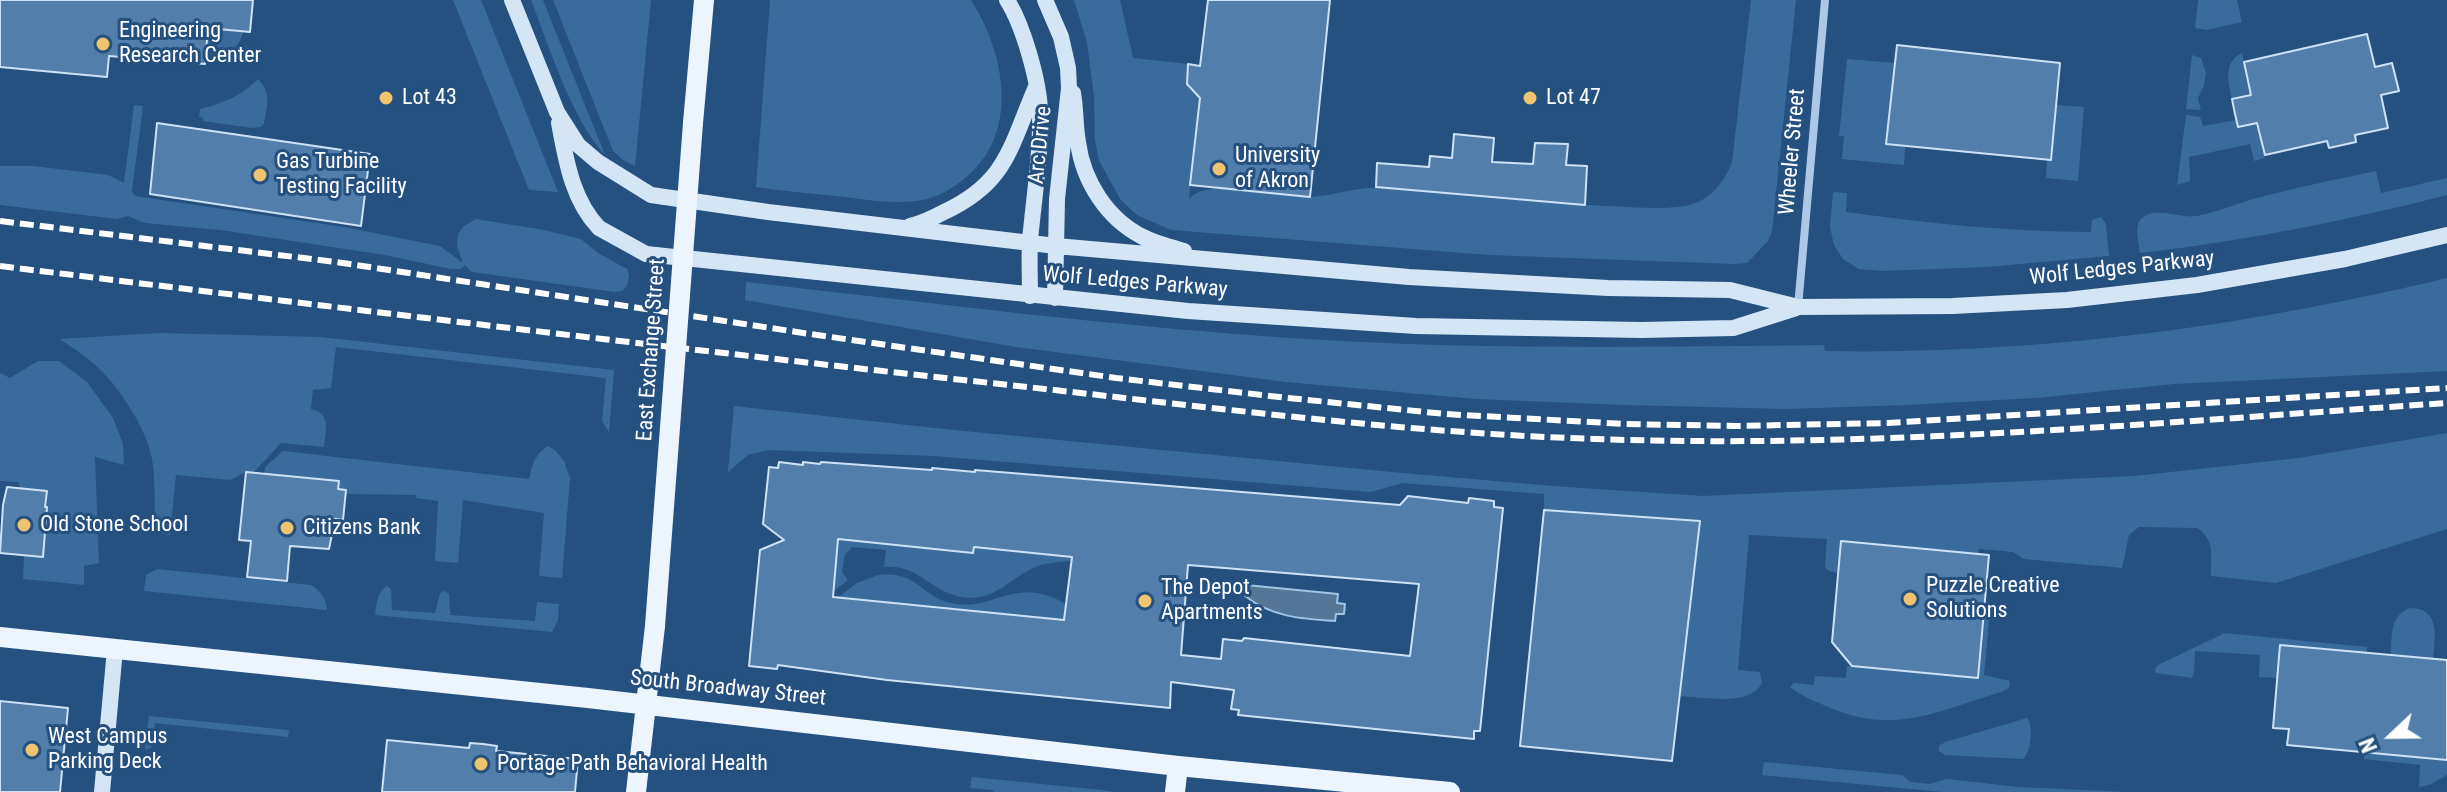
<!DOCTYPE html>
<style>
body{margin:0}
#map{position:relative;width:2447px;height:792px;overflow:hidden;background:#24517f;font-family:"Roboto Condensed",sans-serif}
canvas{display:block}
.north{position:absolute;left:2351px;top:696px;width:80px;height:80px;-webkit-text-stroke:6px #24517f;paint-order:stroke;rotate:248deg;font-size:22px;font-weight:700;line-height:32px;text-align:center;color:#fff}
.north::after{content:'';display:block;margin:auto;width:28px;height:36px;background:#fff;clip-path:polygon(50% 0,100% 100%,50% 72%,0 100%)}
</style>
<div id="map">
<canvas width="2447" height="792"></canvas>
<div class="north">N</div>
</div>
<script>
const c = document.querySelector('canvas').getContext('2d');
c.lineJoin = 'round';
function fillPath(path, color) { c.fillStyle = color; c.fill(path, 'evenodd'); }
function strokePath(path, color, width, dash) { c.strokeStyle = color; c.lineWidth = width; c.lineCap = dash ? 'butt' : 'round'; c.setLineDash(dash || []); c.stroke(path); }
function label(font, color, halo, rows, align = 'center') {
  c.font = font + ' "Roboto Condensed",sans-serif'; c.lineWidth = 6; c.setLineDash([]); c.textBaseline = 'middle'; c.strokeStyle = halo; c.fillStyle = color; for (const [text, x, y, turn = 0] of rows) {
    c.save(); c.translate(x, y); c.rotate((+turn || 0) * Math.PI / 180); c.textAlign = isNaN(turn) ? turn : align; if (halo) c.strokeText(text, 0, 0); c.fillText(text, 0, 0); c.restore();
  }
}
fillPath(new Path2D(`
 M453,0H481L558,192L529,190Z
 M531,0H543L605,155C572,120 549,46 531,0Z
 M553,0H651L635,166L623,160L613,151Z
 M770,0H971C1005,53 1021,134 964,179C954,187 940,196 927,199C897,206 865,199 835,196C809,193 782,191 756,187Z
 M1074,0H1120L1133,58L1188,64L1187,84L1200,98L1189,199C1207,176 1281,197 1308,197C1332,197 1356,186 1380,188C1456,192 1531,203 1606,206C1632,207 1660,210 1685,206C1709,202 1724,183 1732,162L1751,0H1796L1772,232L1768,241L1747,263L1734,264L1489,255L1171,230L1137,215L1121,200L1099,161L1095,140L1094,96L1087,42Z
 M2198,0H2237L2242,22L2206,30L2195,28Z
 M208,28L243,32C239,50 223,59 205,64Z
 M2242,53L2251,95L2232,99C2228,81 2223,62 2242,53Z
 M2192,55L2201,58L2206,73L2204,85L2198,98L2201,110L2186,109Z
 M1847,59L1895,63L1887,141L1890,145L1905,147L1904,165L1842,159L1844,136H1839Z
 M258,79C272,92 267,106 264,124L261,127L252,128L203,121V118L199,117L200,109C223,103 242,96 258,79Z
 M134,105L143,106L132,191L135,196L344,227L440,246L463,263L457,246L458,234L464,226L476,219L544,230L581,239L598,253L627,269L629,275L627,286L622,291L615,292L472,272L465,265L461,269H451L385,255L220,230L145,223L128,216L117,219L0,205V166H33L108,175L124,183Z
 M2056,105L2084,107L2078,181L2046,178L2047,160L2052,156Z
 M2186,115L2200,117L2203,126L2236,120L2238,127L2257,123L2265,158L2254,161L2250,144L2189,157L2190,181L2177,185Z
 M2376,171L2381,193L2447,178V195C2346,221 2244,241 2140,253C2139,243 2133,226 2142,218C2157,206 2180,219 2197,216C2218,212 2240,202 2261,197C2299,187 2338,179 2376,171Z
 M1833,192L1847,193L1846,212C1927,223 2009,232 2091,232L2092,220L2101,217L2106,224L2109,256L1986,267L1882,271L1859,269L1843,259L1834,245L1830,227Z
 M2447,278V371L2174,384L2036,398L1907,405L1786,409L1626,405L1476,399L1286,382L1016,347L745,300L746,282C932,303 1118,327 1305,339C1478,350 1651,347 1824,345L1825,351C2036,355 2243,327 2447,278Z
 M159,333L320,337L614,370L609,432L602,421L606,378L336,347L331,388L313,390L311,409C331,413 326,431 324,447L281,443L254,472H246L230,480L176,475L170,535L155,533C154,509 156,483 152,459C149,444 143,431 136,418C114,380 97,362 59,339Z
 M38,361H59L87,382L113,418L123,444L124,465L95,457L99,563L84,566V585L23,579L24,555L43,556L47,508L45,507L47,492L20,488L18,482L0,481V373L10,378Z
 M734,406L944,429L1392,472L1552,486L1703,496L2134,476L2299,458L2447,433V529L2276,583L2211,576C2211,557 2215,539 2197,528L2139,527L2129,535L2122,568L2024,559L2013,552L1979,549L1978,554L1841,541L1838,573L1829,571L1825,567L1827,539L1749,535L1738,670L1760,672L1762,683C1750,707 1702,697 1679,696L1700,521L1544,510V494L1402,483L1371,492L934,456L768,450L748,455L728,472Z
 M548,446L555,450L564,461L570,478L562,578L539,576L544,513L463,500L458,563L435,561L438,501L416,498V495L345,494V490L338,489V481L264,474L265,467L283,451L529,479C532,465 535,454 548,446Z
 M840,531L851,540L973,553L974,547L1083,557C1070,563 1055,561 1041,565C1008,576 993,609 951,594C925,585 916,565 884,567L886,550L852,547L845,554L842,572L848,580L835,590H828L834,583L837,553L832,552Z
 M157,569L311,585C321,592 326,597 327,610L144,591L146,575Z
 M878,575C920,571 920,597 951,603C981,609 992,597 1018,593C1049,588 1072,608 1097,624L836,599L857,583Z
 M387,586L391,589L392,610L435,613L440,593L444,591L449,594L450,615L535,621L537,602L559,604L558,620L552,632L375,615C377,603 377,592 387,586Z
 M2410,608C2441,608 2435,637 2433,659L2391,655C2392,636 2389,616 2410,608Z
 M1984,610L1990,611L1984,675L2010,681L2009,688L2001,692C1937,711 1894,736 1828,707C1815,701 1801,696 1790,687L1794,683L1814,685L1815,676L1846,678L1847,666L1978,678Z
 M2225,633L2367,647V653L2281,645L2277,678L2259,677L2260,655L2195,651L2194,672L2192,678L2156,673L2155,669L2158,665Z
 M149,716L289,730L288,737L155,723L152,747L145,750Z
 M2027,718C2034,727 2031,751 2023,759L1945,755L1939,751V746L1945,742Z
 M2364,752L2447,760V775L2429,785L2419,787L2420,765L2364,759Z
 M1764,762L1902,775L1910,782L1930,784L1946,779L2019,787L2128,792H1942L1762,775Z
 M972,777L1101,790L1115,792H994L992,790L970,788Z`), '#396c9d');
const water = new Path2D(`
 M1246,585L1338,594L1337,603L1345,604L1344,614H1336L1335,621C1301,619 1272,617 1245,596Z`);
fillPath(water, '#567697');
strokePath(water, '#9fc5e7', 2);
const building = new Path2D(`
 M0,0H253L250,32L208,28L205,64L109,56L107,77L0,67Z
 M1208,0H1330L1310,197L1190,185L1200,98L1187,84L1188,64L1200,66Z
 M2367,34L2375,67L2392,63L2399,91L2381,95L2388,128L2355,135L2356,142L2329,148L2327,141L2265,155L2257,123L2238,127L2235,114L2232,99L2251,95L2244,62Z
 M1897,45L2060,63L2051,160L1886,144Z
 M157,123L370,154L361,226L150,194Z
 M1454,134L1494,138L1492,162L1533,164L1535,143L1568,144L1566,165L1587,166L1585,205L1376,187L1377,163L1429,167L1430,156L1452,158Z
 M779,462L803,465V462L820,464L821,462L932,470V468L975,472V470L1400,505L1408,496L1468,503L1469,498L1494,501V507L1503,508L1480,731H1474V739L1238,715L1239,710L1231,709L1234,690L1171,682L1170,708L887,680L778,665L777,669L749,666L760,550L784,540L763,524L769,467L778,468ZM838,539L973,553L974,547L1072,557L1064,620L833,597ZM1188,565L1419,584L1410,656L1244,638L1242,641L1223,639L1221,659L1181,655Z
 M246,472L339,481L338,489L346,490L343,520L335,519L329,549L290,546L287,581L247,577L251,541L239,540Z
 M7,487L47,491L45,507H47L43,557L0,553L3,505Z
 M1544,510L1700,521L1672,761L1520,746Z
 M1841,541L1989,555L1978,678L1852,666L1832,642Z
 M2280,645L2447,660V760L2287,745L2289,729L2273,728Z
 M0,701L68,708L60,792H0Z
 M387,740L469,748L470,743L483,744L497,746L496,751L578,759L575,792H382Z`);
fillPath(building, '#517eaa');
strokePath(building, '#cee2f5', 2);
strokePath(new Path2D(`
 M1798,307L1825,0`), '#abc9e6', 8);
strokePath(new Path2D(`
 M512,0L557,112L578,145L598,162L651,195L768,212L1056,246L1409,277L1608,288L1730,290L1798,307L1953,306L2067,300L2197,285L2345,259L2447,235
 M1007,0C1023,25 1039,81 1040,111C1041,154 1034,198 1030,240C1029,259 1030,277 1030,296
 M1045,0L1061,37L1068,68L1069,88L1057,199L1055,298
 M1073,93C1076,109 1075,126 1078,142C1083,181 1107,219 1143,237C1155,243 1170,247 1184,251
 M559,123C566,160 572,200 599,228L646,254L1188,311L1416,326L1641,330L1733,328L1796,308
 M910,226C922,223 933,218 944,212C1008,182 1010,146 1036,87
 M102,792L115,649`), '#d4e5f6', 16);
strokePath(new Path2D(`
 M693,123L704,0
 M0,637L588,698L1178,766L1450,792
 M636,792L655,626
 M1175,792L1178,766`), '#ecf4fd', 20);
strokePath(new Path2D(`
 M0,221L336,262L810,334L1116,378L1279,397L1445,414L1626,424L1735,426L1888,423L2447,388
 M0,266C339,308 678,349 1018,386C1210,407 1403,433 1596,439C1880,449 2164,422 2447,403`), '#fff', 6, [14, 6]);
strokePath(new Path2D(`
 M655,626L693,123`), '#ecf4fd', 20);
for (const [x, y, r, color] of [
 [103,44,8,"#f0c36f"],
 [386,98,8,"#f0c36f"],
 [1530,98,8,"#f0c36f"],
 [1219,169,8,"#f0c36f"],
 [260,175,8,"#f0c36f"],
 [24,525,8,"#f0c36f"],
 [287,528,8,"#f0c36f"],
 [1910,599,8,"#f0c36f"],
 [1145,601,8,"#f0c36f"],
 [32,750,8,"#f0c36f"],
 [481,764,8,"#f0c36f"]
]) { const dot = new Path2D(); dot.arc(x, y, r, 0, 2 * Math.PI); c.fillStyle = color; c.fill(dot); strokePath(dot, '#24517f', 3); }
label('22px', '#fff', '#24517f', [
 ["Engineering",119,31],
 ["Research Center",119,56],
 ["Lot 43",402,98],
 ["Lot 47",1546,98],
 ["University",1235,156],
 ["of Akron",1235,181],
 ["Gas Turbine",276,162],
 ["Testing Facility",276,187],
 ["Old Stone School",40,525],
 ["Citizens Bank",303,528],
 ["Puzzle Creative",1926,586],
 ["Solutions",1926,611],
 ["The Depot",1161,588],
 ["Apartments",1161,613],
 ["West Campus",48,737],
 ["Parking Deck",48,762],
 ["Portage Path Behavioral Health",497,764]
], 'left');
label('22px', '#fff', '#24517f', [
 ["Arc Drive",1041,145,-84],
 ["Wheeler Street",1793,152,-85],
 ["Wolf Ledges Parkway",2122,269,-6],
 ["Wolf Ledges Parkway",1135,283,5],
 ["East Exchange Street",652,350,-86],
 ["South Broadway Street",728,689,6]
]);
</script>
